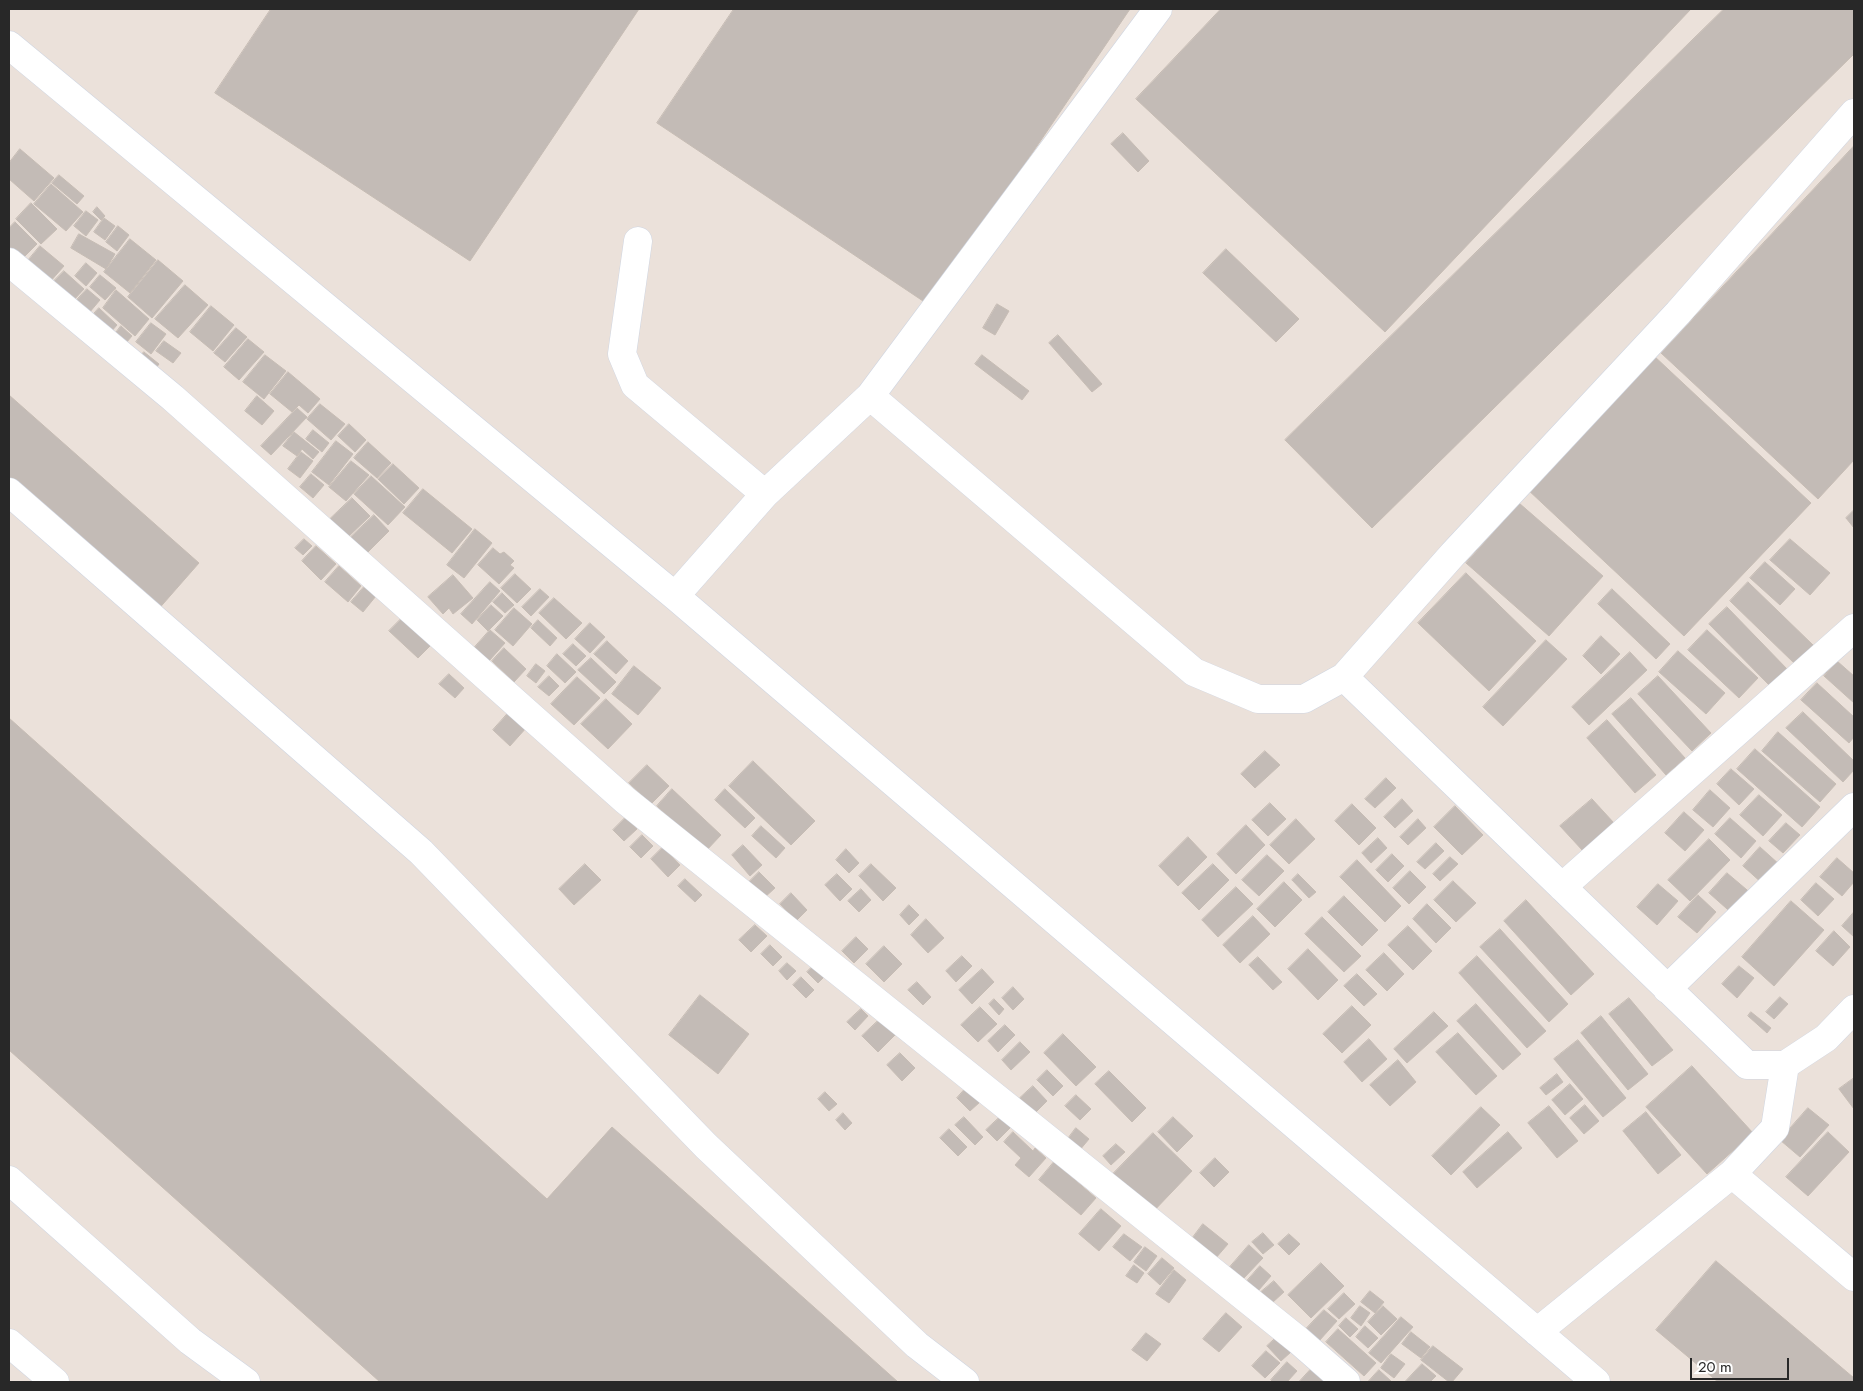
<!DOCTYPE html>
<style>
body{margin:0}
#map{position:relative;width:1863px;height:1391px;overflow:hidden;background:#ebe1da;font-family:Jost,sans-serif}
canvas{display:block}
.frame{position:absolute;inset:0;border:10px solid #282828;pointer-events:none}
.scale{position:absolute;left:1690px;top:1358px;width:99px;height:22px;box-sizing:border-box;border:2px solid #282828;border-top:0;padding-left:6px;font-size:15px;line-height:18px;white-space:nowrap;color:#282828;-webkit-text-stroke:4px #fff;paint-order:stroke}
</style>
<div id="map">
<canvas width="1863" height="1391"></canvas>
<div class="frame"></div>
<div class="scale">20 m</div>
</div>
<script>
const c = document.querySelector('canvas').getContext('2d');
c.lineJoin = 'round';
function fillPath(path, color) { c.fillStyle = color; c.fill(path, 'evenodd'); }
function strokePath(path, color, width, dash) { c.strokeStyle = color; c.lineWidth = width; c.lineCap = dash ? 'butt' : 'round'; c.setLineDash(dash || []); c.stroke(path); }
const building = new Path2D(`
 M271,9H639L470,261L215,93Z
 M734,9H1130L929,305L657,123Z
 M1221,9H1691L1385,332L1136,99Z
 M1724,9H1854V54L1372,528L1285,440Z
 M1123,133L1149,161L1138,172L1111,144Z
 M1854,146V460L1818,499L1661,353Z
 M20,149L54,178L34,201L9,179V163Z
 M59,175L84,196L77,204L52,183Z
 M51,184L83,212L66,231L34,204Z
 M31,203L57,229L41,244L16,219Z
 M97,207L105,216L101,220L93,212Z
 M86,211L98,220L86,236L74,226Z
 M104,218L115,226L105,240L94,232Z
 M15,222L37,244L22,259L9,246V228Z
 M118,226L129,235L117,251L106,242Z
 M79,234L115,254L106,269L71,248Z
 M130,239L156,260L130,293L104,272Z
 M40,246L64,266L49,283L26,263Z
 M1226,249L1299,319L1276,342L1203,273Z
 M158,260L183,281L152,318L128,297Z
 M86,263L97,273L86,286L75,276Z
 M64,271L84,289L73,301L52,283Z
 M100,275L116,288L105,300L90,287Z
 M185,285L208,305L178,338L155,319Z
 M87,289L100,300L89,313L75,302Z
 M116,290L149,319L135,336L103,308Z
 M997,304L1009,311L995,335L983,328Z
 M211,306L234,325L213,351L190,332Z
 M99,308L117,325L110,333L92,316Z
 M151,323L166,334L151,354L136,342Z
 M121,326L132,336L126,343L115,334Z
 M236,328L247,337L225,362L214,353Z
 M1058,335L1102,384L1092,392L1049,343Z
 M248,339L264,352L239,380L224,367Z
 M164,341L181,353L173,363L156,351Z
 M144,352L159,364L150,376L134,363Z
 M265,355L286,371L264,399L243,382Z
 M982,355L1029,391L1022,400L975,364Z
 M1653,355L1811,503L1684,636L1526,488Z
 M288,372L320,399L308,413L299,405L292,412L270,394Z
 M9,395L199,563L156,612L9,482Z
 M257,396L274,411L262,425L245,411Z
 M320,404L345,424L331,440L307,419Z
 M297,408L307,417L271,455L261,446Z
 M349,424L366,440L355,452L338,436Z
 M313,430L329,443L322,452L306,439Z
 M294,432L319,452L313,459L302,449L297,456L283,446Z
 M336,441L353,454L329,485L312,472Z
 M368,442L391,463L377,478L354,458Z
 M301,452L313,461L300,478L288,469Z
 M351,461L369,475L346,501L329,487Z
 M393,464L419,488L404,504L378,479Z
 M311,474L324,485L313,498L300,487Z
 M371,476L405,507L388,525L354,494Z
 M423,489L472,529L452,553L403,513Z
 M352,498L370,516L345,540L327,522Z
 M1519,503L1603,576L1549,636L1466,563Z
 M1854,510V528L1846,518Z
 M374,515L389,531L367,553L351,537Z
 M475,529L492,543L464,578L447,565Z
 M304,539L312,546L303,555L295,548Z
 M1790,539L1830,573L1810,595L1770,560Z
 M316,546L336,564L321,580L302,561Z
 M493,548L500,554L504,552L514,561L510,565L514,568L499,584L478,565Z
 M1765,562L1795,589L1780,605L1750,578Z
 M339,566L361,586L348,602L325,582Z
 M1466,573L1536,641L1489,691L1418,623Z
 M515,574L531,589L517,603L501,588Z
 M453,575L473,598L453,614L449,608L443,614L428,597Z
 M490,582L500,591L472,624L461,614Z
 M1748,582L1813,645L1795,664L1730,601Z
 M364,587L376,596L363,612L351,602Z
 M540,589L549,597L531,616L522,607Z
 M1612,589L1670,644L1656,659L1598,604Z
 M502,593L514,605L505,613L493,602Z
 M554,598L582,623L566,639L539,613Z
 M491,605L503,616L488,631L477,620Z
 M1727,607L1788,670L1771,687L1709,624Z
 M514,608L532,624L513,646L495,630Z
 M404,616L433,643L418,658L389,631Z
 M538,620L557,638L550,646L531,628Z
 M590,623L605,637L590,653L575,639Z
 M490,630L505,643L489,661L474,648Z
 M1707,630L1758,678L1739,698L1688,650Z
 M1601,636L1620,654L1601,674L1583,656Z
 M1546,640L1567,659L1503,726L1483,707Z
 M607,641L628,661L616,674L594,654Z
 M573,644L586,656L576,666L563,654Z
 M504,648L526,669L514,682L492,661Z
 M1678,651L1725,693L1706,714L1659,672Z
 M1630,652L1647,670L1589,725L1572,707Z
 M557,654L576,672L565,683L547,666Z
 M591,658L616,682L604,694L578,670Z
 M1837,661L1854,676V703L1824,676Z
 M536,664L545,671L536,683L527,676Z
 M634,666L661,688L638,715L612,694Z
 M449,674L464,688L455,698L439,684Z
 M549,676L559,686L549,696L538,687Z
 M1658,676L1711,733L1692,751L1638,694Z
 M577,677L600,698L574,725L551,704Z
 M1817,683L1854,717V737L1849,743L1801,700Z
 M1631,698L1685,758L1666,775L1612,714Z
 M606,699L632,724L608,749L581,724Z
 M510,711L527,727L510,746L493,730Z
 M1803,712L1854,761V770L1843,782L1786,728Z
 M9,718L547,1199L612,1127L898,1382H380L9,1050Z
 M1607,720L1656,775L1635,793L1587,738Z
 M1778,732L1836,784L1820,802L1762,751Z
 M1755,749L1820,807L1802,827L1737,769Z
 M1265,751L1280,765L1255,788L1241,774Z
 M753,761L815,821L791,845L729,786Z
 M647,765L669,786L651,804L629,783Z
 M1731,769L1754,789L1739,805L1717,784Z
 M1386,778L1396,788L1375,808L1365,799Z
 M672,789L721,835L705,852L657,806Z
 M725,789L755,818L745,828L715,800Z
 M1710,790L1730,808L1713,827L1693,810Z
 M1759,795L1782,815L1763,836L1740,815Z
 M1402,799L1413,811L1395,828L1384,817Z
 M1592,799L1614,823L1583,851L1560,826Z
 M1270,803L1286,819L1268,836L1252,820Z
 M1352,804L1376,828L1359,845L1335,821Z
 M1455,806L1483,835L1462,855L1434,827Z
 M1684,812L1704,830L1685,851L1665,833Z
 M626,817L637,829L624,841L613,830Z
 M1730,818L1756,841L1741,858L1715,834Z
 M1296,819L1315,839L1289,864L1270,845Z
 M1418,819L1426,828L1408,845L1400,837Z
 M1786,823L1800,835L1783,853L1769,841Z
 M1246,825L1265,845L1236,874L1217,854Z
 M761,826L785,848L776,858L752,836Z
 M642,835L653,846L641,858L630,847Z
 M1188,837L1207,857L1178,886L1159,866Z
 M1378,838L1387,848L1371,863L1362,853Z
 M1709,839L1730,860L1690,901L1668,880Z
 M1436,843L1444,851L1425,869L1417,862Z
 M743,845L762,865L750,876L732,855Z
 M663,847L680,865L668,877L651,859Z
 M1760,847L1780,865L1763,884L1743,866Z
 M846,849L859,863L849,873L836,860Z
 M1392,854L1404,866L1388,882L1376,870Z
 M1267,855L1284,871L1259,896L1242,880Z
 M1450,857L1458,864L1440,881L1433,874Z
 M1837,858L1854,873V882L1842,896L1820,877Z
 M1357,860L1401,906L1385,922L1340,877Z
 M585,864L601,880L574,905L559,889Z
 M871,864L896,888L883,901L859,876Z
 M1213,864L1229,880L1199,910L1182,893Z
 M1410,871L1426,887L1409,904L1393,888Z
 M759,872L775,888L764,898L749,882Z
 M1727,873L1753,895L1735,916L1709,893Z
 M837,874L852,889L840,901L825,885Z
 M1298,874L1316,892L1309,898L1292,880Z
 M685,879L702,895L695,902L678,886Z
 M1453,881L1476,903L1456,922L1434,900Z
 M1284,882L1302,900L1275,927L1257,909Z
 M1816,883L1834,899L1818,916L1801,900Z
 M1658,884L1678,901L1657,925L1637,907Z
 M1236,887L1253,904L1218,937L1202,920Z
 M861,889L871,900L859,912L848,901Z
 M791,893L807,910L796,921L780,904Z
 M1698,895L1716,912L1697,933L1678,917Z
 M1344,896L1378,930L1362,946L1328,912Z
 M1526,900L1594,974L1571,995L1504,921Z
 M1791,901L1824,930L1774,986L1742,957Z
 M1427,904L1451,928L1436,943L1413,919Z
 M909,905L919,915L909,925L900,915Z
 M1854,912V937L1842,926Z
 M1253,916L1270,934L1240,963L1223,945Z
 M1322,917L1361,956L1344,972L1305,934Z
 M926,919L944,938L928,953L911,935Z
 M755,925L767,936L751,952L739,940Z
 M1408,926L1432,951L1413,970L1388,945Z
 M1500,929L1568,1004L1549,1022L1480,947Z
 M1834,931L1850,947L1833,966L1816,951Z
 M856,937L868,949L854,963L842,951Z
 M770,945L782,957L773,966L761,954Z
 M884,946L902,964L884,982L866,964Z
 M1308,949L1338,980L1318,1000L1288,969Z
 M1384,953L1404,974L1387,991L1366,970Z
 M962,956L972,966L956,982L946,971Z
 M1477,956L1546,1031L1527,1048L1459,973Z
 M1258,957L1282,982L1273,990L1249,965Z
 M787,963L796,971L787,980L779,971Z
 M816,963L827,974L818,983L807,972Z
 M1739,966L1754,978L1737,998L1722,984Z
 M982,969L994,982L972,1004L959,990Z
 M1357,974L1377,994L1364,1006L1344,986Z
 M801,977L814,990L806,998L793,985Z
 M917,982L931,997L923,1005L908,990Z
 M1013,987L1024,999L1013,1010L1002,998Z
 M700,995L749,1034L718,1074L669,1035Z
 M1780,997L1788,1004L1774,1019L1766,1012Z
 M1629,998L1673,1050L1652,1066L1609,1014Z
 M994,999L1004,1009L999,1015L989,1004Z
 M1476,1004L1521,1054L1503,1070L1457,1021Z
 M1352,1006L1371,1025L1342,1053L1323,1034Z
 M980,1007L997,1024L978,1042L961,1025Z
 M861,1009L868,1016L855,1030L847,1022Z
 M1434,1012L1448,1026L1407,1063L1394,1049Z
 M1751,1012L1771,1028L1767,1033L1748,1016Z
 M1601,1016L1648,1074L1628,1090L1581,1033Z
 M880,1019L895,1035L878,1052L862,1036Z
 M1005,1025L1015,1035L998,1052L988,1041Z
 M1458,1033L1497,1076L1476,1095L1436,1052Z
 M1063,1034L1096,1067L1076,1086L1044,1053Z
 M1369,1039L1387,1059L1362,1082L1344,1062Z
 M1578,1040L1626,1098L1603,1117L1554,1059Z
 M1020,1042L1030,1052L1011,1070L1002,1060Z
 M900,1053L915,1068L902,1081L887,1065Z
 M1398,1060L1416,1082L1390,1106L1370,1085Z
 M1692,1066L1753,1133L1707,1174L1646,1107Z
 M1047,1070L1063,1086L1053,1096L1037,1080Z
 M1109,1071L1146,1108L1132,1122L1095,1084Z
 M1557,1074L1563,1082L1546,1095L1540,1088Z
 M1854,1078V1109L1839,1089Z
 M1570,1084L1583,1099L1565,1115L1552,1100Z
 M1033,1086L1047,1101L1035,1113L1020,1098Z
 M966,1088L980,1102L970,1111L957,1098Z
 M825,1092L837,1104L829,1111L818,1099Z
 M1076,1095L1091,1109L1080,1120L1065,1106Z
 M1585,1105L1599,1121L1584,1134L1570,1118Z
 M1549,1106L1578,1141L1557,1158L1528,1123Z
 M1481,1107L1500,1125L1451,1175L1432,1156Z
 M1808,1108L1829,1125L1800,1157L1780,1140Z
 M1646,1112L1681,1155L1658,1174L1623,1131Z
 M843,1113L852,1123L845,1130L836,1120Z
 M964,1117L983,1137L975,1145L955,1125Z
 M1000,1117L1011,1127L997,1141L986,1130Z
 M1173,1117L1193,1136L1177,1152L1158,1132Z
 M1076,1128L1089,1139L1079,1151L1067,1140Z
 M949,1129L967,1147L958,1156L940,1138Z
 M1013,1132L1033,1151L1035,1148L1046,1158L1029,1177L1015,1165L1021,1158L1004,1142Z
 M1508,1132L1522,1148L1477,1188L1463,1172Z
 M1828,1132L1849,1152L1808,1196L1786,1177Z
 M1153,1133L1192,1171L1150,1215L1110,1177Z
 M1116,1144L1125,1152L1111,1165L1103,1156Z
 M1215,1158L1229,1172L1214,1187L1200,1173Z
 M1054,1162L1096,1198L1081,1215L1039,1180Z
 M1101,1209L1121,1226L1099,1251L1079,1234Z
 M1203,1224L1228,1244L1215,1259L1191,1240Z
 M1263,1233L1274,1245L1263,1254L1252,1242Z
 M1124,1234L1142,1247L1130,1261L1113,1247Z
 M1289,1234L1300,1244L1289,1255L1278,1244Z
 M1249,1245L1263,1258L1243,1279L1230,1267Z
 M1145,1247L1157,1256L1146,1271L1134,1262Z
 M1162,1258L1174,1268L1160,1285L1148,1274Z
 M1716,1261L1854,1378V1382H1718L1656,1330Z
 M1321,1263L1344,1286L1311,1318L1288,1295Z
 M1134,1265L1144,1273L1137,1283L1126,1276Z
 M1260,1266L1271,1276L1258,1291L1247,1281Z
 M1174,1270L1186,1280L1169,1303L1156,1294Z
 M1274,1281L1284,1292L1272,1303L1261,1292Z
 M1370,1291L1384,1302L1375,1313L1361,1302Z
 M1344,1293L1355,1304L1339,1319L1328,1309Z
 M1360,1306L1370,1313L1361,1326L1351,1318Z
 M1383,1306L1397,1319L1381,1335L1368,1322Z
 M1324,1310L1337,1321L1319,1341L1306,1329Z
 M1226,1313L1242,1327L1219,1352L1203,1339Z
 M1401,1317L1413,1327L1381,1363L1369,1353Z
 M1346,1318L1358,1329L1350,1337L1339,1326Z
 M1365,1326L1378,1338L1368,1348L1356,1337Z
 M1338,1329L1376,1363L1364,1376L1326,1342Z
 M1411,1332L1430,1347L1421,1358L1402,1344Z
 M1146,1333L1161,1344L1147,1361L1132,1350Z
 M1277,1337L1291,1352L1281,1361L1267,1346Z
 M1433,1346L1463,1369L1452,1382H1449L1421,1360Z
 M1266,1351L1280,1363L1265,1378L1252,1366Z
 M1391,1354L1405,1364L1394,1378L1381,1368Z
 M1287,1362L1297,1371L1287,1382H1273L1271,1380Z
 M1422,1364L1436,1376L1430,1382H1405Z
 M1312,1368L1328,1382H1299Z
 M1379,1370L1391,1381L1389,1382H1368Z`);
fillPath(building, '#c3bbb6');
strokePath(building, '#c6bcb4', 1);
const minor = new Path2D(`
 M9,45L675,596L1596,1382
 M638,241L622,354L635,385L765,494
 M9,262L173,398L625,800L1298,1340L1346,1382
 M870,396L1194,672L1258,699H1304L1344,677L1453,554L1678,313L1854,113
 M9,492L421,852L706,1146L917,1345L965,1382
 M675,596L765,494L870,396L1158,9
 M1344,677L1747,1065H1785L1826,1038L1854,1009
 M1562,887L1854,628
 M1667,989L1854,807
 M1732,1174L1854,1277
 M9,1180L190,1341L246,1382
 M1537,1332L1732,1174L1775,1128L1785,1065
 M9,1343L55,1382`);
strokePath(minor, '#cfd5e1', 29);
strokePath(minor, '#fff', 28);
</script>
